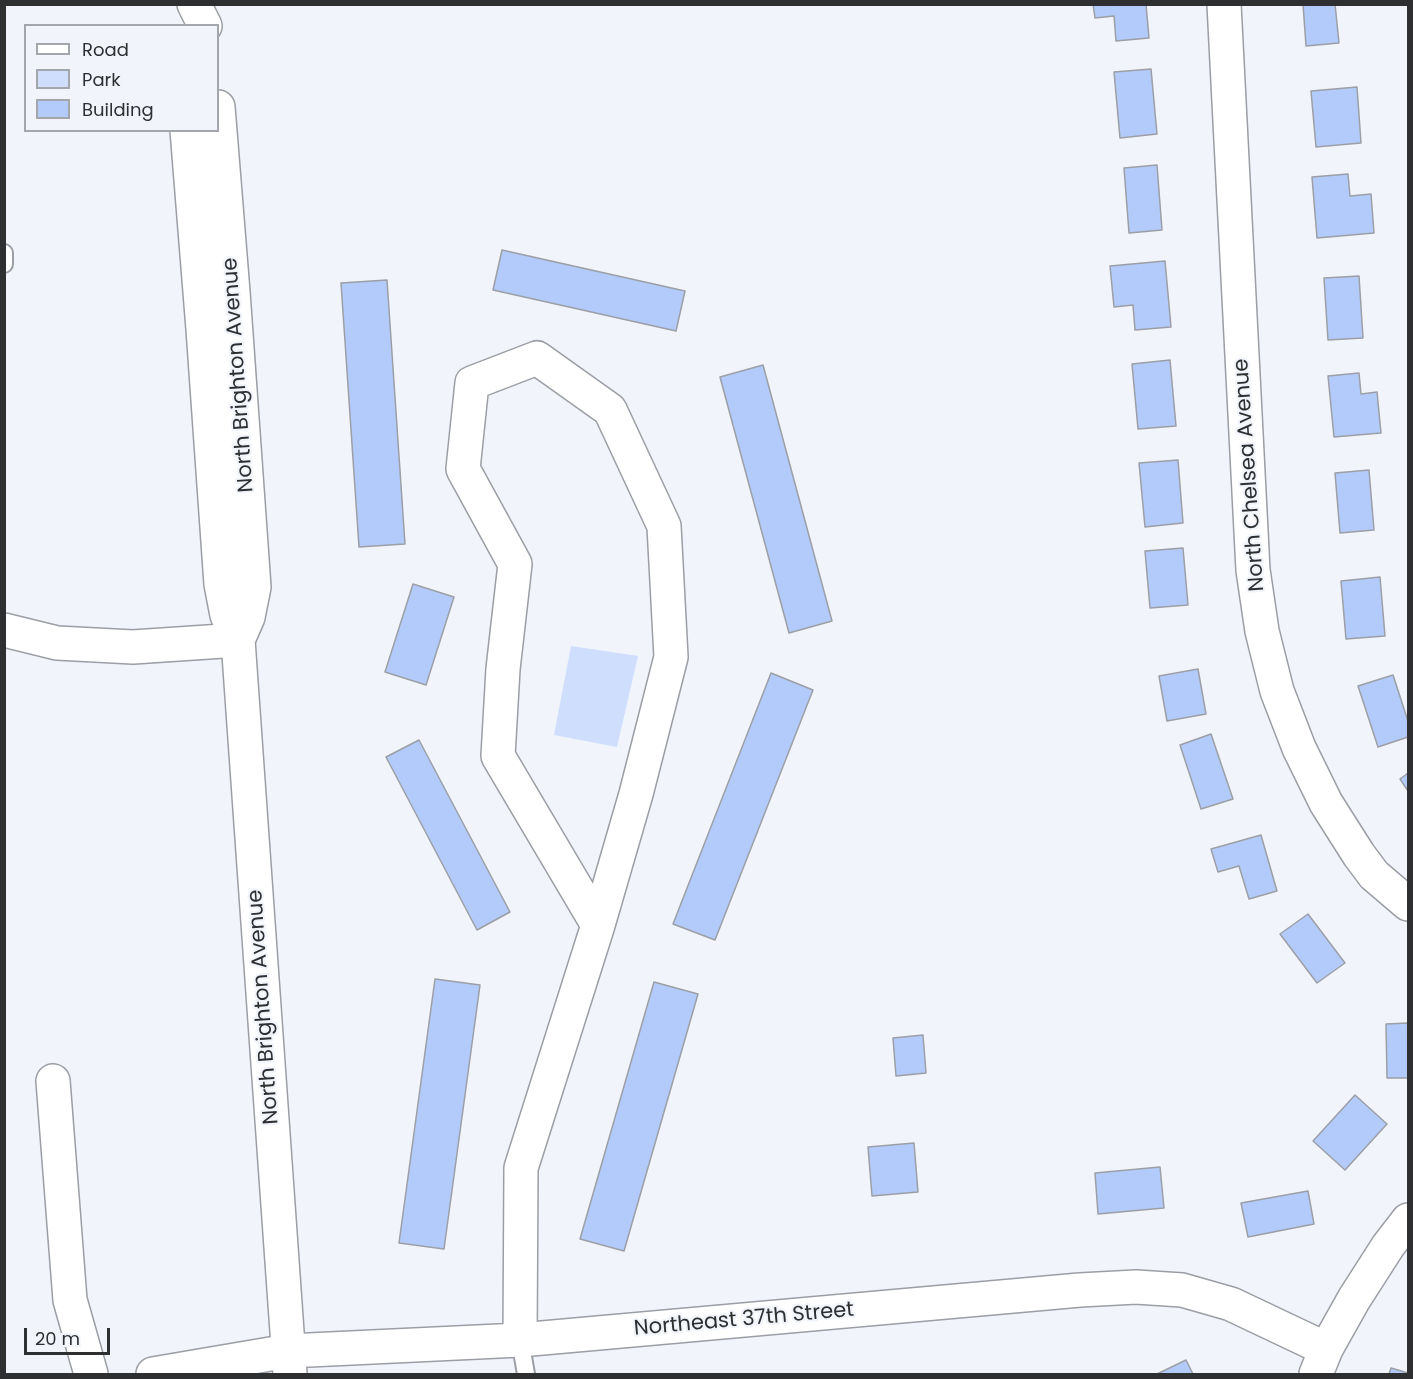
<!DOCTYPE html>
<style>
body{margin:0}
#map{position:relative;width:1413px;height:1379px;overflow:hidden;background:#f1f5fb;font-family:Poppins,sans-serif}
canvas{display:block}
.frame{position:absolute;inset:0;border:6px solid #2d2f31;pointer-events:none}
.legend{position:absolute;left:24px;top:24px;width:195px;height:108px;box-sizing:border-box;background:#f1f5fb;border:2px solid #a3a6aa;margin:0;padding:8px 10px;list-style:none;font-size:18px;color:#2d2f31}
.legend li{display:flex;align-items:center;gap:12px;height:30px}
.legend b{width:30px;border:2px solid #a3a6aa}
.scale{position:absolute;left:24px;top:1328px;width:86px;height:27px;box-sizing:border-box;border:3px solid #2d2f31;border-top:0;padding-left:8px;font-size:18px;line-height:21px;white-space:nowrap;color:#2d2f31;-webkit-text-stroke:4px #f1f5fb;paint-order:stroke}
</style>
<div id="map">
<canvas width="1413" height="1379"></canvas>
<div class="frame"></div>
<ul class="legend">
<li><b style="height:8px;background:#fff"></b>Road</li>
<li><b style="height:16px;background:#cedefc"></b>Park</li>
<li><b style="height:16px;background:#b2cbfb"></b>Building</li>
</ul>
<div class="scale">20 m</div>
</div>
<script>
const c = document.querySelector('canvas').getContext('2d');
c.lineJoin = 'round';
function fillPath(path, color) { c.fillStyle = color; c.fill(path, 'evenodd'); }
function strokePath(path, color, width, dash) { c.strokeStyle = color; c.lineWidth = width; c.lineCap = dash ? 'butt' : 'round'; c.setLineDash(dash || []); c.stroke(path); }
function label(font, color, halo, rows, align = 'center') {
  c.font = font + ' Poppins,sans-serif'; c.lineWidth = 4.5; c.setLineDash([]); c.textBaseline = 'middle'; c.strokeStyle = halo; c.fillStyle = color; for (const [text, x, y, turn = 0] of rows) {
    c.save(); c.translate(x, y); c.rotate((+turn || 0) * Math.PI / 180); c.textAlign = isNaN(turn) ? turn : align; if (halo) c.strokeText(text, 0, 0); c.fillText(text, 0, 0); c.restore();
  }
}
fillPath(new Path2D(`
 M571,646L638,656L617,747L554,735Z`), '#cedefc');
const building = new Path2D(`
 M1093,4H1146L1149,38L1116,41L1114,16L1095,18Z
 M1303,4H1335L1339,43L1306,46Z
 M1151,69L1157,134L1120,138L1114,72Z
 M1357,87L1361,143L1316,147L1311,91Z
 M1157,165L1162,230L1129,233L1124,168Z
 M1348,174L1350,196L1371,194L1374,233L1317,238L1312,177Z
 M502,250L685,291L676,331L493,290Z
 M1165,261L1171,327L1135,330L1133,305L1114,307L1110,266Z
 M1359,276L1363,338L1328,340L1324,278Z
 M387,280L405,544L359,547L341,283Z
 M1170,360L1176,426L1138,429L1132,364Z
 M763,365L832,621L789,633L720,377Z
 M1359,373L1361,394L1377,392L1381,433L1334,437L1328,376Z
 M1178,460L1183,523L1145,527L1139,463Z
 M1369,470L1374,530L1340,533L1335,473Z
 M1183,548L1188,605L1150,608L1145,551Z
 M1380,577L1385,636L1346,639L1341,581Z
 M413,584L454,597L426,685L385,672Z
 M1198,669L1206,714L1167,721L1159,676Z
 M771,673L813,690L715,940L673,924Z
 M1393,675L1408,721V737L1378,747L1358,686Z
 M1211,734L1233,799L1201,809L1180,745Z
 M419,740L510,912L477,930L386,757Z
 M1408,773V791L1400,779Z
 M1261,835L1277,891L1249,899L1239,866L1218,872L1211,849Z
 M1308,914L1345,963L1317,983L1280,934Z
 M435,979L480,985L444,1249L399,1243Z
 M654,982L698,994L624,1251L580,1239Z
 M1408,1023V1078H1387L1386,1024Z
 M923,1035L926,1073L896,1076L893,1038Z
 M1355,1095L1387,1124L1345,1170L1313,1141Z
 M914,1143L918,1192L872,1196L868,1147Z
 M1160,1167L1164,1208L1098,1214L1095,1173Z
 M1308,1191L1314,1224L1248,1237L1241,1203Z
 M1186,1360L1193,1374H1157Z
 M1391,1368L1408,1373V1374H1389Z`);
fillPath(building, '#b2cbfb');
strokePath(building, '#9c9fa5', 1.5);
const service = new Path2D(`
 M4,253V264
 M520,1340L526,1374`);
const minor = new Path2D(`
 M1224,4L1253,570L1262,631L1277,691L1299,748L1326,803L1359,855L1374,875L1408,904
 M537,358L610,410L664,526L671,657L636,794L598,925L498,756L503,669L515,564L463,469L472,383Z
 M4,630L57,643L133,647L238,640
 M53,1081L70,1300L91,1374
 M520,1340L521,1168L598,925
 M153,1374L288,1351L520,1340L1080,1290L1136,1287L1182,1290L1231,1304L1326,1349
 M1316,1374L1326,1349L1354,1299L1388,1246L1408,1220`);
const secondary = new Path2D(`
 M194,4L205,26
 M218,107L233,292L254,587L248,617L238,640
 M187,130L203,329L221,584L227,615L238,640L290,1374`);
strokePath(service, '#9b9ea4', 20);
strokePath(minor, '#9b9ea4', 36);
strokePath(secondary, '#9b9ea4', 36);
strokePath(service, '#fff', 16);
strokePath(minor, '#fff', 33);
strokePath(secondary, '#fff', 33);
label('21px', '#2d2f31', '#f1f5fb', [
 ["North Brighton Avenue",239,375,-94],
 ["North Chelsea Avenue",1250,475,-94],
 ["North Brighton Avenue",264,1007,-94],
 ["Northeast 37th Street",744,1320,-5]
]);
</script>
